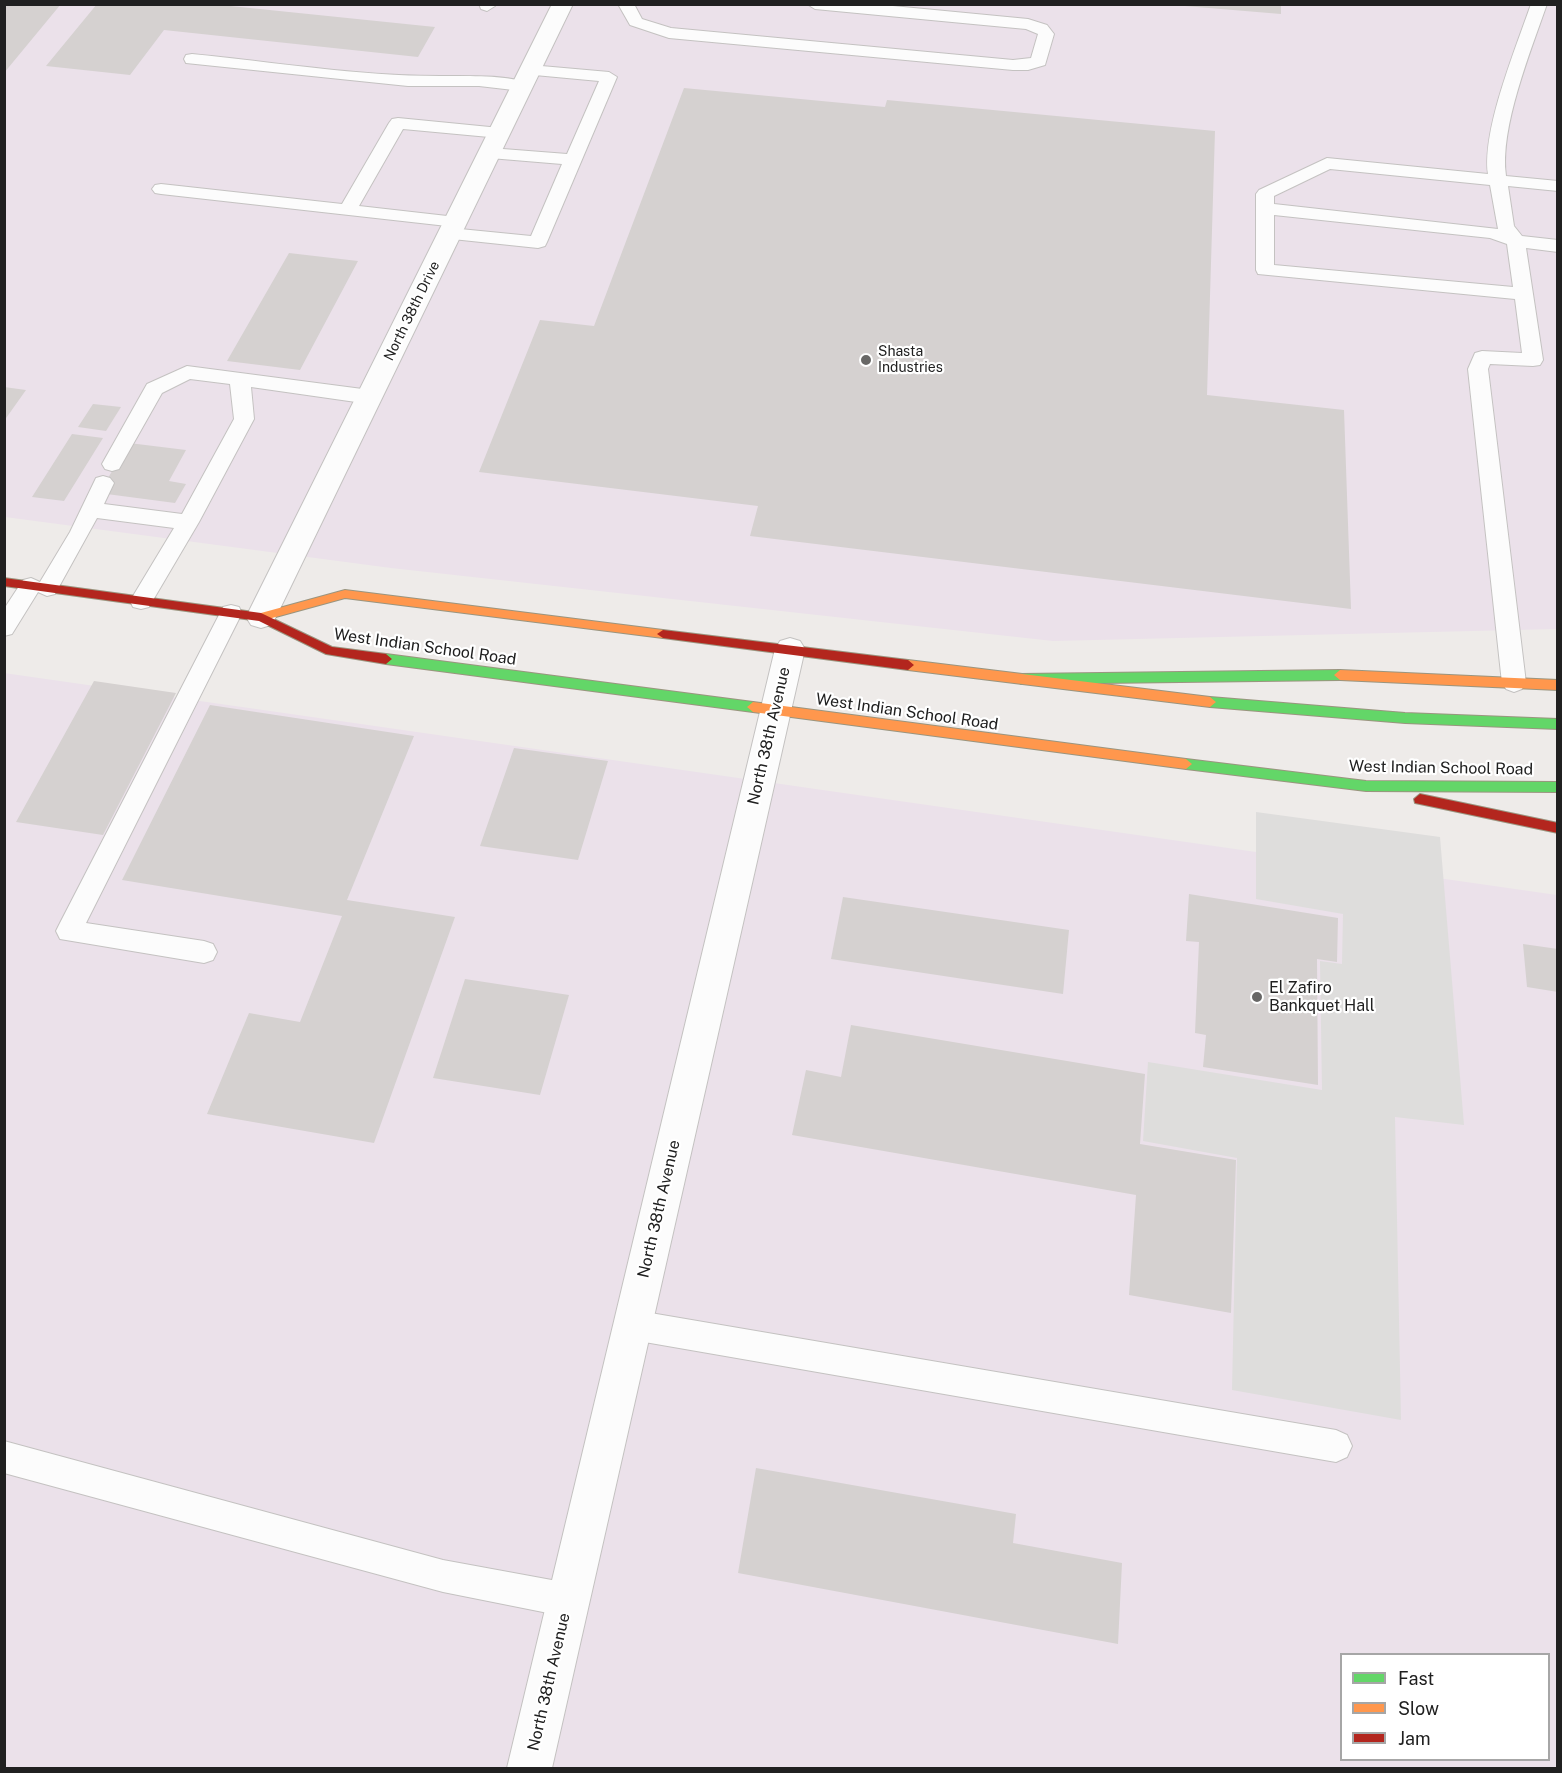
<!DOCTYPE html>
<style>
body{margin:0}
#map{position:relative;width:1562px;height:1773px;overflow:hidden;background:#eeebe9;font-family:"Public Sans",sans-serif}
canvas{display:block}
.frame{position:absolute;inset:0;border:6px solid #202020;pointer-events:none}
.legend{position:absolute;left:1340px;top:1653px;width:210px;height:108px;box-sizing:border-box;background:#fff;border:2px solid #a6a6a6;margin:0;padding:8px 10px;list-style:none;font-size:18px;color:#202020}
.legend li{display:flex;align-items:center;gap:12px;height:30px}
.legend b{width:30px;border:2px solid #a6a6a6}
</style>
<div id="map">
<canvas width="1562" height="1773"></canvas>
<div class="frame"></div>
<ul class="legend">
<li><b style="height:8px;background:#63d668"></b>Fast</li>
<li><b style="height:8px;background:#ff974d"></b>Slow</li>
<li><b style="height:8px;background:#b3261e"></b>Jam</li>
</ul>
</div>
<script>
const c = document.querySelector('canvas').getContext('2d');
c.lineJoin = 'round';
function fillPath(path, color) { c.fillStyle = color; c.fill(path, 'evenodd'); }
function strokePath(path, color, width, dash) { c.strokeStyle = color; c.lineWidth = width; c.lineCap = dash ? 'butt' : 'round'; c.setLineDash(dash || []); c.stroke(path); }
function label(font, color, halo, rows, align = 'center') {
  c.font = font + ' "Public Sans",sans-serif'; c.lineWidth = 4.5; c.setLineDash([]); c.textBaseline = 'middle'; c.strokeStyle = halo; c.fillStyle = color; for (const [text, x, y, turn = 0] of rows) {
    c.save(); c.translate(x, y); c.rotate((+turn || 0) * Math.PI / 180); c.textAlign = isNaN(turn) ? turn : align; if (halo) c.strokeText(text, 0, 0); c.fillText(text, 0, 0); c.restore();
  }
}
fillPath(new Path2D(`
 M5,5H1557V629L1053,641L391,568L5,517Z
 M4,673L1557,895V1768H5ZM1342,1654H1548V1760H1342Z`), '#ebe1ea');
fillPath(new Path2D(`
 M1256,812L1440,837L1464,1125L1395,1117L1401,1420L1232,1390L1237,1158L1143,1141L1148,1062L1322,1090L1320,961L1342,964L1343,914L1256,899Z`), '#dedddc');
fillPath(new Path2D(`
 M4,4H61L4,73Z
 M97,4H211L435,27L418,57L164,30L130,75L46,66Z
 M1185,4H1281V14L1185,6Z
 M684,88L885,107L887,100L1215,131L1207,395L1344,410L1351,609L750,536L758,506L479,472L540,320L594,326Z
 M289,253L358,261L300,370L227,361Z
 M4,387L26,390L4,421Z
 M93,404L121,407L106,431L78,427Z
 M72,434L103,438L64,501L32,497Z
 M129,443L186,450L169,481L186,484L175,503L99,493Z
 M94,681L176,693L103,835L16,822Z
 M210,705L414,736L347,900L455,917L374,1143L207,1114L249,1013L300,1022L342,916L122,880Z
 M514,748L608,761L578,860L480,846Z
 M1189,894L1338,918L1337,962L1317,959L1318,1085L1203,1067L1206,1035L1195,1033L1199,942L1186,941Z
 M843,897L1069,930L1063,994L831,959Z
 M1523,944L1558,949V992L1527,987Z
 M465,979L569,995L540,1095L433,1078Z
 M851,1025L1145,1074L1140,1144L1236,1160L1231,1313L1129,1295L1136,1195L792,1135L806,1070L841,1077Z
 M756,1468L1016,1514L1013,1543L1122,1563L1118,1644L738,1573Z`), '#d5d1d0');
const lane = new Path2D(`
 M479,4H495V6L487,11L481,9Z
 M618,4H634L642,19L671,28L1013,60L1031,58L1038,34L1026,29L815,9L807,4H872L1028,19L1047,25L1054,34L1045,65L1028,70H1013L669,38L630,25Z
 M1531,4H1547C1531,50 1499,129 1506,176L1558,181V191L1508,186L1514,226L1522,236L1558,240V252L1526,248L1543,360L1540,365L1533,366L1490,364L1488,369L1526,683L1522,689L1514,692L1506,689L1502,683L1468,369L1475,353L1482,351L1522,353L1515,299L1258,274L1256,270V194L1259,190L1327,158L1488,174C1482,129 1516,48 1531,4ZM1330,169L1490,185L1498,229L1274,204V196ZM1274,215L1490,238L1507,244L1513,287L1274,265Z
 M192,54C274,62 358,76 440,76C457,76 521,74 530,86L522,91L479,86H408L186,63L184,59L186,55Z
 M530,65L609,72L617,77L547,242L545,246L538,248L443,238L441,234L443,230L450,228L531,236L562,164L490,158L484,157L481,153L484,149L490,148L567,154L599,81L524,74L522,70Z
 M398,118L500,128L506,129L509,133L506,137L500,138L403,129L359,206L456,217L462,218L465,222L462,226L456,227L161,194L155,193L152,189L155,185L161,184L342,204L389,123L392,119Z
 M187,366L370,390L377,392L380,397L377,402L370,404L251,387L254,419L199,522L149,607L141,609L133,607L130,601L174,528L97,518L55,594L47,596L38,592L12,634L4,636V609L23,580L31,578L40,582L70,532L96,478L103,476L110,478L114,483L104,504L182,514L234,419L230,384L190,379L162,393L119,469L112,471L105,469L102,464L147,384Z
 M231,605L239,607L242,613L86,923L204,941L213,944L217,952L213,960L204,963L60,939L56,931L60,923L220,613L223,607Z
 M633,1310L1336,1430L1347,1435L1352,1446L1347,1457L1336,1462L633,1340L622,1336L618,1325L622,1314Z
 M4,1441L443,1560L568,1583L580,1588L585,1600L580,1612L568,1617L443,1592L4,1473Z`);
const street = new Path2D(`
 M552,4H573L276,617L271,625L261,628L251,625L246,617Z
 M790,638L800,641L805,649L552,1768H507L775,649L780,641Z`);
const fast = new Path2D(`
 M386,654L753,702L759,707L753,712L386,664L380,659Z
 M1340,670L1346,675L1340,680L1021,684L1015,679L1021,674Z
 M1210,697L1405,713L1558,719V729L1405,723L1210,707L1204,702Z
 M1186,759L1366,781L1558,782V792L1366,791L1186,769L1180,764Z`);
const slow = new Path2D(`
 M345,590L663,630L669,634L663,638L345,598L261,621L255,617L261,613Z
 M908,660L1210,697L1216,702L1210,707L908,670L902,665Z
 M1340,670L1558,680V690L1340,680L1334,675Z
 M753,702L1186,759L1192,764L1186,769L753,712L747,707Z`);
const jam = new Path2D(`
 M4,578L261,613L332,647L386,654L392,659L386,664L326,654L259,621L4,586Z
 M663,630L908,660L914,665L908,670L663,638L657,634Z
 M1420,794L1558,823V833L1415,803L1414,799Z`);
strokePath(lane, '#c4c2c1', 2);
strokePath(street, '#c4c2c1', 2);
strokePath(fast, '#9a957f', 2);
strokePath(slow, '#9a957f', 2);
strokePath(jam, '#9a957f', 2);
fillPath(lane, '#fcfcfc');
fillPath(street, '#fcfcfc');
fillPath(fast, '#63d668');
fillPath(slow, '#ff974d');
fillPath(jam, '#b3261e');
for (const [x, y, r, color] of [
 [866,360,6,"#686766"],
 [1257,997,6,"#686766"]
]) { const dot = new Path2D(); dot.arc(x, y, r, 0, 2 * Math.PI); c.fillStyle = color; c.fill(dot); strokePath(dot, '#fff', 2); }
label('14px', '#202020', '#fff', [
 ["North 38th Drive",412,311,-64]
]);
label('14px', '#202020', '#fff', [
 ["Shasta",878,352],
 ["Industries",878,368]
], 'left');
label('16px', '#202020', '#fff', [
 ["West Indian School Road",425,647,8],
 ["West Indian School Road",907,712,8],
 ["North 38th Avenue",769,736,-77],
 ["West Indian School Road",1441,768,1],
 ["North 38th Avenue",659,1209,-77],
 ["North 38th Avenue",549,1682,-77]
]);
label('16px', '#202020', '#fff', [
 ["El Zafiro",1269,988],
 ["Bankquet Hall",1269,1006]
], 'left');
</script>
